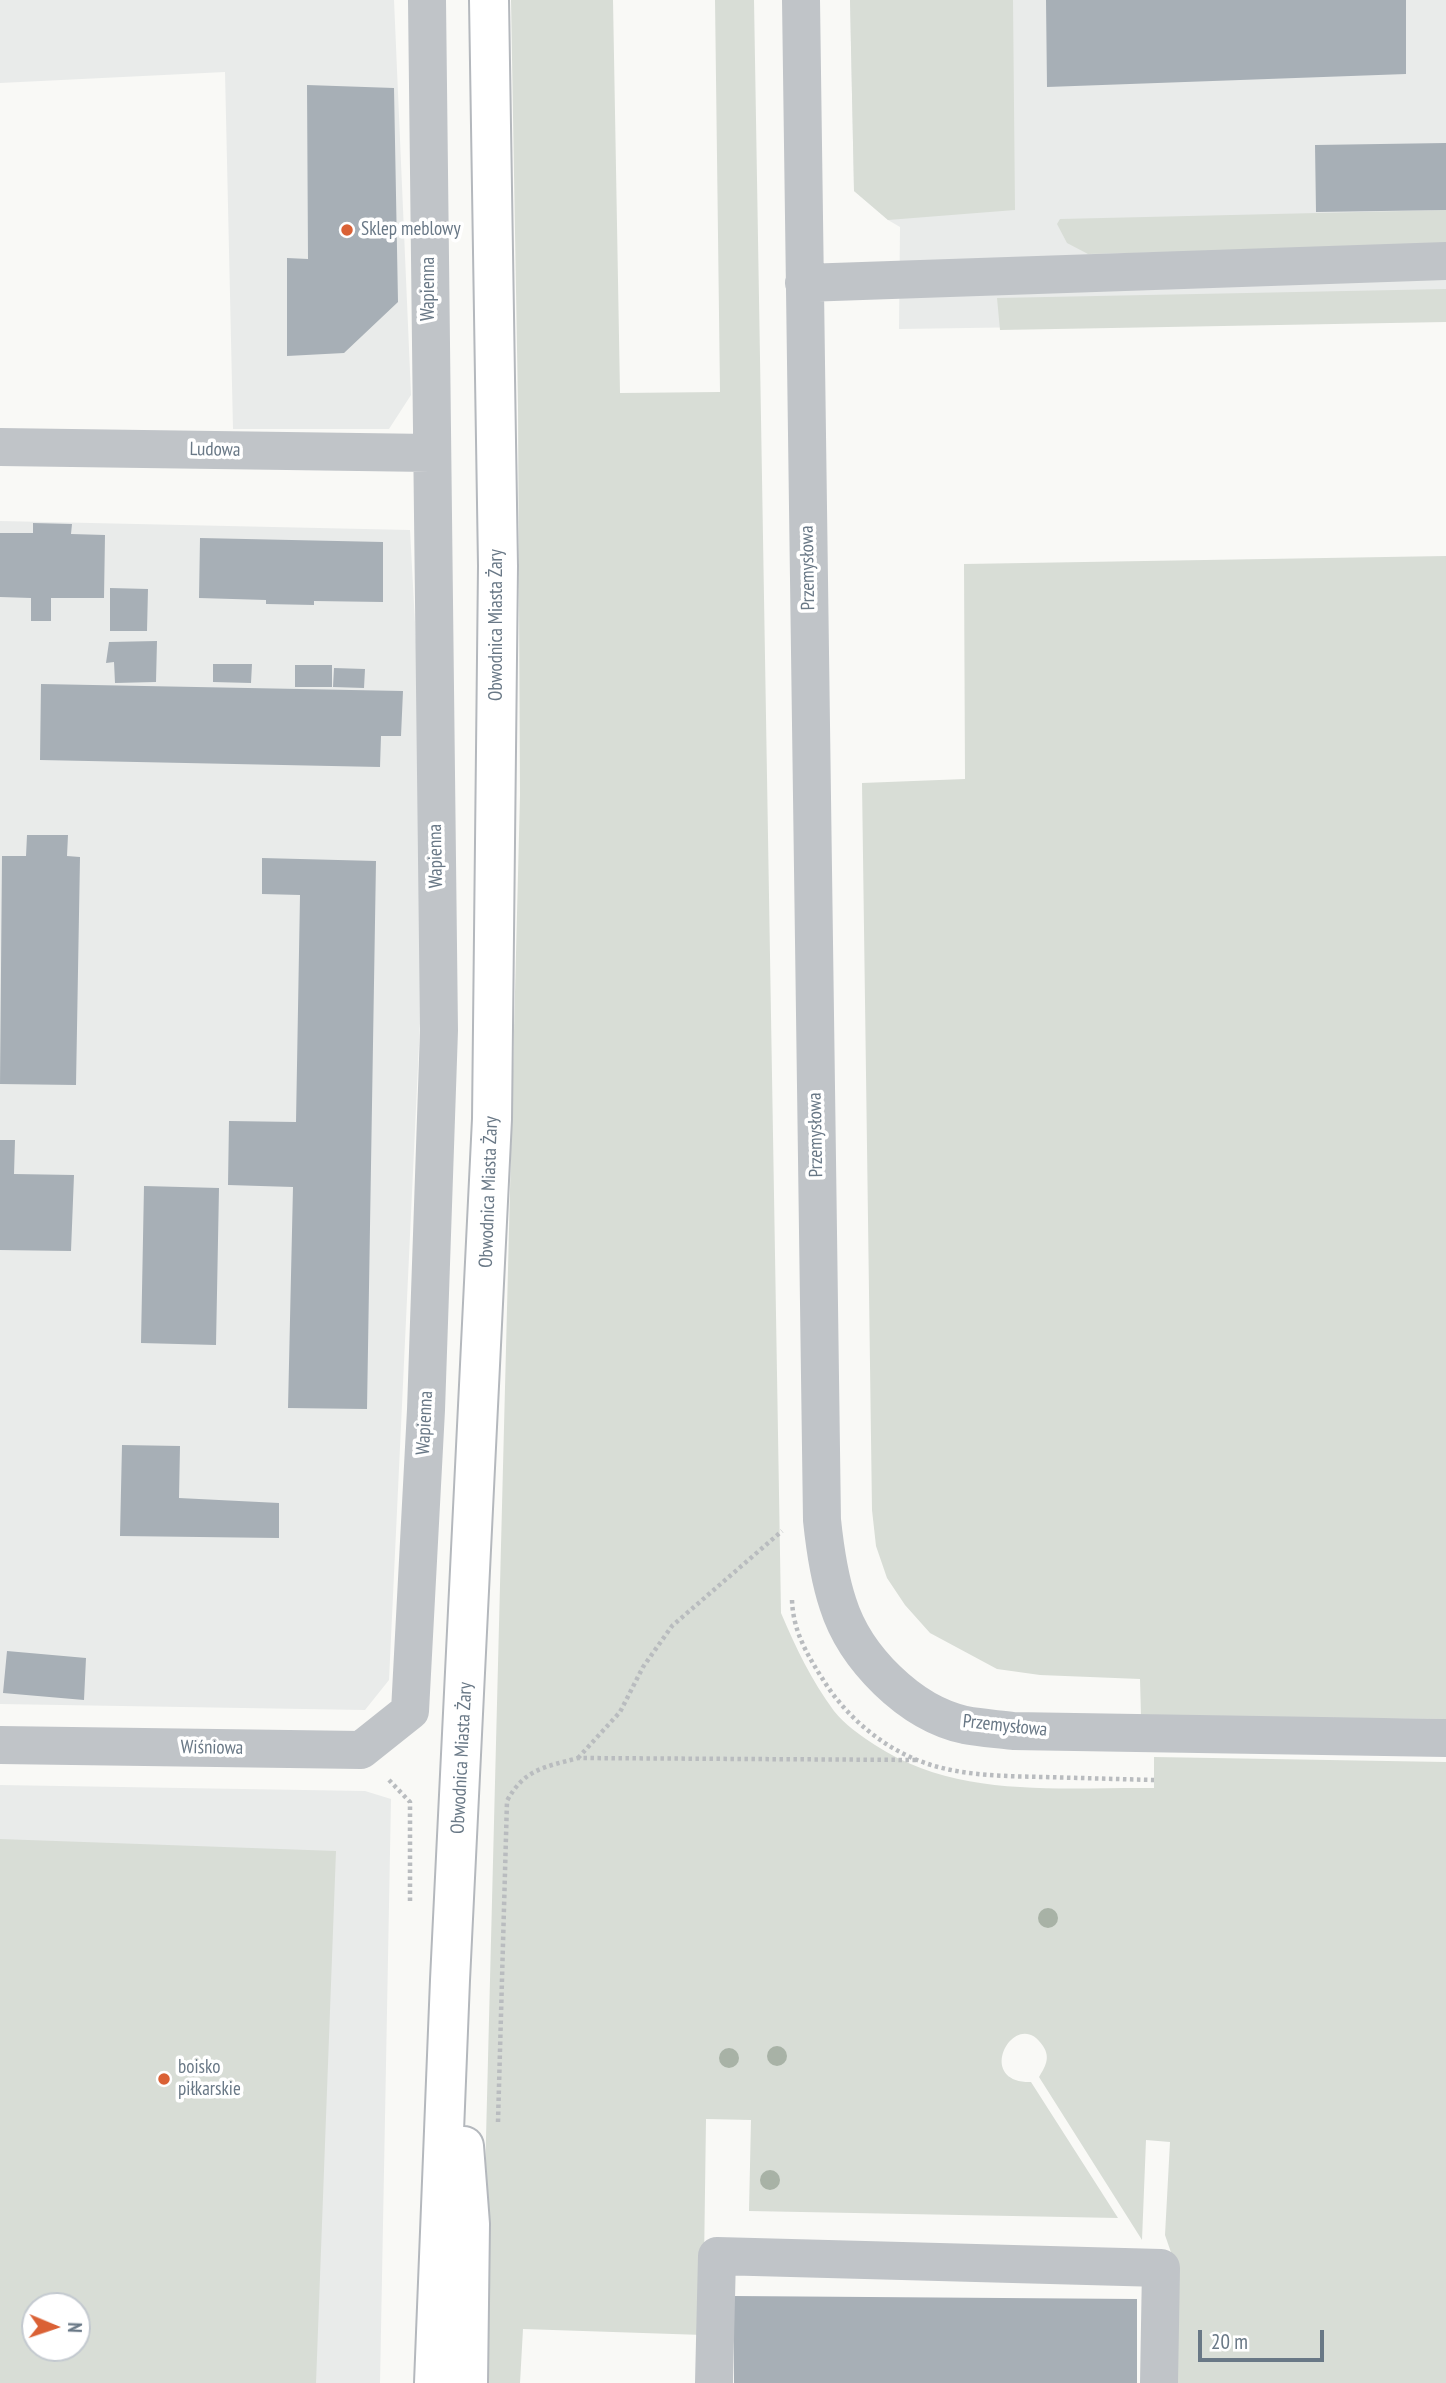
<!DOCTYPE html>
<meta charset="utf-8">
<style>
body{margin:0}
#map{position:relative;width:1446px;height:2383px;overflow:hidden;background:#f9f9f6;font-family:"PT Sans Narrow",sans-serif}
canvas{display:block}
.north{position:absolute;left:21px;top:2292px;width:70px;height:70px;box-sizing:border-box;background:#fff;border:2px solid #c3c9cf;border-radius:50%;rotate:92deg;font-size:19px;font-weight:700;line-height:28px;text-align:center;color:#697886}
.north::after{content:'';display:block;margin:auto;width:24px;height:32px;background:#da6135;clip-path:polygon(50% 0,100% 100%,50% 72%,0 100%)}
.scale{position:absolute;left:1198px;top:2330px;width:126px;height:32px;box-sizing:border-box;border:4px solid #697886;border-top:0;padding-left:9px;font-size:21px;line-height:24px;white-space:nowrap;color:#697886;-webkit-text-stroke:5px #fff;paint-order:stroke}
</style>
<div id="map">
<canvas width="1446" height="2383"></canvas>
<div class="north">N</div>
<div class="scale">20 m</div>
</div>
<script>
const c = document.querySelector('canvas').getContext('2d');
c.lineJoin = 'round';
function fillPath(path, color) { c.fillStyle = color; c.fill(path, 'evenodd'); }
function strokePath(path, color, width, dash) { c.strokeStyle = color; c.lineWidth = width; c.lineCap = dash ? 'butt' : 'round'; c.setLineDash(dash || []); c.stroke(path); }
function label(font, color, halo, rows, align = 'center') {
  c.font = font + ' "PT Sans Narrow",sans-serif'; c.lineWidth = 7; c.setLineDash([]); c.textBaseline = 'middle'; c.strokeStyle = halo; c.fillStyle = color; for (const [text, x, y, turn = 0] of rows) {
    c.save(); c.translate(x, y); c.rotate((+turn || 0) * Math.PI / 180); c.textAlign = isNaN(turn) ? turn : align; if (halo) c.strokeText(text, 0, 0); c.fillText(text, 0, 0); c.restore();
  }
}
fillPath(new Path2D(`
 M0,0H394L411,395L389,429H233L225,72L0,83Z
 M850,0H1446V321L899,329L900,227L888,220L854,191Z
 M0,521L410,530L423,772L422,981L389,1680L365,1710L0,1704Z
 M0,1785L365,1791L391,1799L380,2383H0ZM35,2306H77V2348H35Z`), '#e9ebea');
fillPath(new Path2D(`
 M511,0H613L620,393L720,392L715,0H754L781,1613C796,1648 811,1680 834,1711C845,1725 860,1735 875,1745C957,1799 1059,1787 1154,1788V1757L1446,1762V2383H1175L1176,2267L1165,2235L1170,2142L1146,2140L1142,2240L1039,2077C1045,2067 1051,2058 1043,2046C1016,2004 972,2083 1031,2082L1118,2218L749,2211L751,2120L706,2119L703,2335L523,2329L520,2383H482L483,2256L520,795L518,406Z
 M850,0H1013L1015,210L888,220L854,191Z
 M1446,210V246L1088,254L1067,243L1057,224L1060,219Z
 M1446,289V322L1000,330L997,298Z
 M1446,556V1719L1141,1716L1140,1679L1040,1675L997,1669L930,1633L905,1605L887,1578L876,1546L872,1510L862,783L965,779L964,564Z
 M0,1839L336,1851L316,2383H0ZM35,2306H77V2348H35Z`), '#d8ddd6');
fillPath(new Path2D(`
 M1046,0H1406V74L1047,87Z
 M307,85L394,88L398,302L344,353L287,356V258L308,259Z
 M1446,143V210L1316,212L1315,145Z
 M33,523L72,524L71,534L105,535L104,598H51V621H31V598L0,597V533H33Z
 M200,538L383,542V602L314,601V605L266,604V600L199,598Z
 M110,588L148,589L147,631H110Z
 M157,641L156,682L115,683L114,662L106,663L109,642Z
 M213,664H252L251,683L213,682Z
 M295,665H332V687H295Z
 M334,668L365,669L364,688L333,687Z
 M41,684L403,691L401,736H381L380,767L40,760Z
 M27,835H68L67,856L80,857L76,1085L0,1084L2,856H26Z
 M262,858L376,861L367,1409L288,1408L293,1187L228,1185L229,1121L296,1122L300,895L262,894Z
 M0,1140H15L14,1174L74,1175L71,1251L0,1250Z
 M144,1186L219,1188L216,1345L141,1343Z
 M122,1445L180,1446L179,1498L279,1503V1538L120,1536Z
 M7,1651L86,1658L84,1700L3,1693Z
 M734,2296L1137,2299V2383H734Z`), '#a7afb6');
const major = new Path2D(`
 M464,2146L470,2224L468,2383
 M434,2383L450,1980L492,1119L498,566L489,0`);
strokePath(major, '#b4b8bd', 42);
strokePath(new Path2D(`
 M792,1600C793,1630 806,1653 822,1678C844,1714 878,1744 917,1760C957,1776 1001,1776 1043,1777C1080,1778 1117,1779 1154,1780
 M578,1758L620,1712L643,1667L672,1626L782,1531
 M389,1780L410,1802V1903
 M498,2122L507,1801C524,1769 545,1767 578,1758L917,1760`), '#b9bcbf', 4.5, [3.5, 3.5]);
strokePath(new Path2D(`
 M801,0L822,1520C825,1549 829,1577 838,1604C855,1658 910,1713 965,1725C981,1728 998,1729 1013,1731L1446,1738
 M804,283L1446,261
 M0,447L430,453
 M0,1745L361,1750L410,1711L426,1410L439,1030L427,0
 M714,2383L717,2256L1161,2268L1159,2383`), '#c0c4c8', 38);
strokePath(major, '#fff', 38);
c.fillStyle = '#a8b2a6';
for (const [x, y] of [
 [1048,1918],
 [777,2056],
 [729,2058],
 [770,2180]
]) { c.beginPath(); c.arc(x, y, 10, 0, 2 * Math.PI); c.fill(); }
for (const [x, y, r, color] of [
 [347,230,7,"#da6135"],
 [164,2079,7,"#da6135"]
]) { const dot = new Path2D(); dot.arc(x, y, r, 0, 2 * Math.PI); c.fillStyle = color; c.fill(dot); strokePath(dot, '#fff', 2.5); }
label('19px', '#697886', '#fff', [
 ["Sklep meblowy",361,230],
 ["boisko",178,2068],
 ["piłkarskie",178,2090]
], 'left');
label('19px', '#697886', '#fff', [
 ["Wapienna",429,289,-90],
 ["Ludowa",215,450,1],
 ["Przemysłowa",808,568,-91],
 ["Obwodnica Miasta Żary",497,625,-90],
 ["Wapienna",436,856,-91],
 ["Przemysłowa",816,1135,-91],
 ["Obwodnica Miasta Żary",489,1192,-88],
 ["Wapienna",425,1423,-87],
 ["Przemysłowa",1005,1726,6],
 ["Wiśniowa",212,1748,1],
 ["Obwodnica Miasta Żary",462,1758,-87]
]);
</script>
